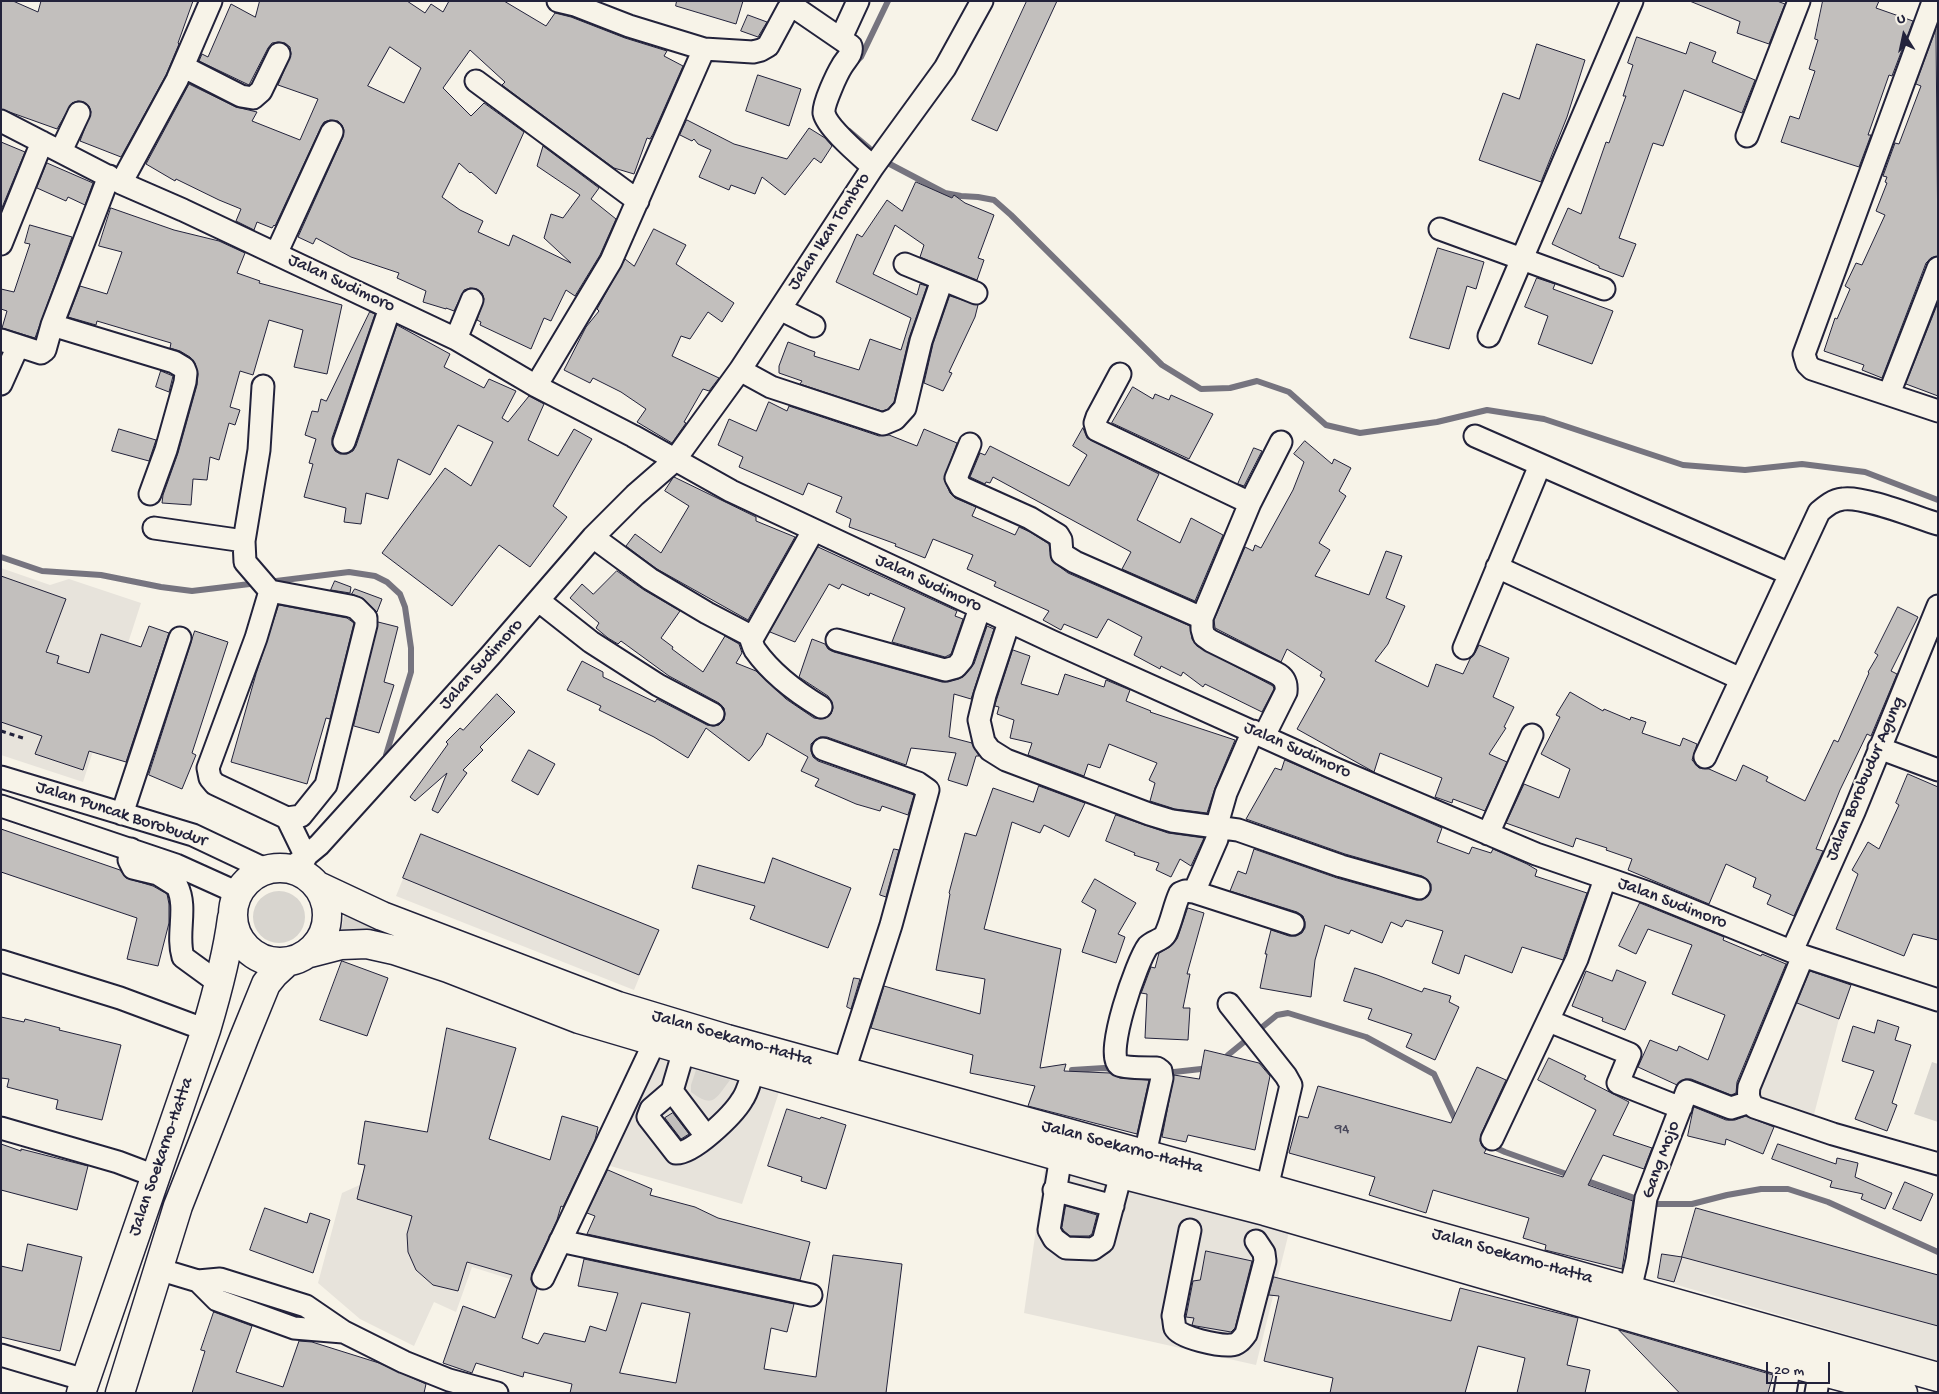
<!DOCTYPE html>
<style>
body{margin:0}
#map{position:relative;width:1939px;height:1394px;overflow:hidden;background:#f7f3e8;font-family:"Gochi Hand",sans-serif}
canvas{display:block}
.frame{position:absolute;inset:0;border:2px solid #22223b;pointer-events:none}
.north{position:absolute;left:1879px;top:10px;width:50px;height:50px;-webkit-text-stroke:4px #f7f3e8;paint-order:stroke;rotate:350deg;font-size:14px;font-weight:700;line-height:20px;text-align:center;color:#22223b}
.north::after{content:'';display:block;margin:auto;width:18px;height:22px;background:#22223b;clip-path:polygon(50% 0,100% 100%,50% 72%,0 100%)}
.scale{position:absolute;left:1766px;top:1362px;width:64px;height:22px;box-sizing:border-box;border:2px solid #22223b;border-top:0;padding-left:6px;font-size:15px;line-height:18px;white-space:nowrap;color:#22223b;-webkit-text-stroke:4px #f7f3e8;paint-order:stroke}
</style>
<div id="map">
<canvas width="1939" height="1394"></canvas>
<div class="frame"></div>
<div class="north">U</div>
<div class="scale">20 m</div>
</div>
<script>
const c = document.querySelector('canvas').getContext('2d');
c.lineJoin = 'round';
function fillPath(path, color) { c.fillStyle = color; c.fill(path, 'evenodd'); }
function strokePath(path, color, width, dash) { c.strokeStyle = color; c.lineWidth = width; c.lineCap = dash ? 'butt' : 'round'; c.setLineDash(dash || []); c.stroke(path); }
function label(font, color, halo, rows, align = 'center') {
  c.font = font + ' "Gochi Hand",sans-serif'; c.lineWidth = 4.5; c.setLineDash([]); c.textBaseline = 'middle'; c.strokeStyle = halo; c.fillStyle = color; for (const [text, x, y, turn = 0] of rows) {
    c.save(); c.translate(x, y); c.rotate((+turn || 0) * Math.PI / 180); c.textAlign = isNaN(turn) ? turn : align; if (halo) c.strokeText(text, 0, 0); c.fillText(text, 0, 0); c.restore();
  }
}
fillPath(new Path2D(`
 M1,568L50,585L69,579L141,603L83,782L1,755Z
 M421,834L659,930L634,990L396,896Z
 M1791,1001L1839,1019L1812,1122L1755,1097Z
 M661,1055L780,1089L742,1204L607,1165Z
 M472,1134L541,1157L517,1237L526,1241L510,1279L472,1267L456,1312L434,1302L414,1346L360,1319L318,1283L342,1193Z
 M1045,1166L1290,1228L1256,1365L1024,1313Z
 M1682,1257L1938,1275V1361L1674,1284Z`), '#e7e3db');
fillPath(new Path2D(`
 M253 917a26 26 0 1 1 52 0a26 26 0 1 1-52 0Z
 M346,915L378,931L340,933L339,931L342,926L344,916Z
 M1932,1062L1938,1064V1122L1914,1114Z
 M696,1070L730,1080C715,1099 714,1109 691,1092V1085Z`), '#d8d5cf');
strokePath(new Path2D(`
 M855,63L861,57L888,1
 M849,131L869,148
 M884,161L945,193L961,196L978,197L994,200L1011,215L1162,365L1201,389L1230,388L1257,381L1289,392L1326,425L1360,433L1437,422L1487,410L1544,419L1683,465L1745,470L1802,464L1865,472L1938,500
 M1,557L42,571L101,575L161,587L192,591L258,583
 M268,582L349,572L375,576L387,582L400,594L405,607L411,648V672L386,755
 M1228,1055L1277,1015L1288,1013L1366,1037L1434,1074L1457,1123
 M1072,1070L1104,1068L1118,1070
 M1165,1073L1201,1069
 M1472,1137L1505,1152L1572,1176
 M1582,1179L1651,1204H1692L1727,1195L1761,1189H1788L1828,1202L1938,1252`), '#76747f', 6);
const building = new Path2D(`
 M1,1H13L38,12L41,1H193L178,43L179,44L166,75L121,157L80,141L91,112L89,106L84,102L78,101L72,103L57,129L1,109Z
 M260,1H407L425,13L431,4L443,12L449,1H504L546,26L555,13L571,17L625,38L667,51L664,56L683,66L653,134L650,139L647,138L634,174L614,168L502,85L505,82L470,50L443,88L471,116L484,103L524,132L496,194L471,172L470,173L459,163L442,197L460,210L483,221L478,232L509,246L513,235L571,263L544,238L551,214L563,218L580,195L537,166L543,146L599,188L591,199L616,219L600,255L575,296L566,290L551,321L544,318L531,349L480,325L481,322L477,320L484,299L482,293L477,289L470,288L464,290L454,311L446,308V309L423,302L426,291L397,278L399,273L351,257L316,238L313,244L298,237L343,137L344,130L342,125L338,121L330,120L324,122L321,127L275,226L274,225L272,228L257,222L254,230L236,221L241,209L219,200L176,179L175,181L146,164L189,84L236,107L257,112L252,121L300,140L318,99L278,85L291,54L290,47L285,43L278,42L272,43L268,48L249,85L199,61L202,54L208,57L231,4L255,17ZM390,47L421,68L404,103L368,86Z
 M677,1H743L736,24L676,6Z
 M1027,1H1057L997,131L972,120Z
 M1690,1H1777L1785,4L1769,44L1737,33L1740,22Z
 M1823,1H1879L1876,8L1913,21L1892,76L1889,75L1868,135H1871L1859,167L1781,142L1790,116L1799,119L1815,71L1809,69L1818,40L1815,39Z
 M748,15L767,22L758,37L741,31Z
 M1936,29L1938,256L1931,258L1926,263L1882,378L1862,370L1864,365L1824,351L1835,318L1837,319L1850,289L1845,286L1856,263L1862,265L1885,215L1876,211L1887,183L1885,182L1887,177L1883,176L1895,143L1899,144L1921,86L1916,84Z
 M1637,37L1686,54L1690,42L1716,52L1712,62L1755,80L1742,113L1684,90L1663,146L1653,143L1619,238L1636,244L1623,277L1599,268V266L1552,244L1568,208L1581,214L1606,142L1609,143L1626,96H1623L1633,65L1628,63Z
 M1537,44L1585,60L1567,117L1541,182L1479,160L1503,93L1519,99Z
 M758,75L801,89L789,126L746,111Z
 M687,120L734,144L787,159L809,128L825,138L832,146L821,163L814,158L785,195L762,177L755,194L731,185L729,190L699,177L711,150L698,144L694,139L692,141L680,135Z
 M1,142L25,152L1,210Z
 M47,163L93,183L85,205L68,197L66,201L37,188Z
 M916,182L952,198L954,195L965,203L994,215L978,258L984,260L977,280L920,257L924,245L895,225L873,274L917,295L920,284L927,286L909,338L894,402L888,409L882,411L800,384L802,381L779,373V366L788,342L815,352L814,356L859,370L870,339L901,350L911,318L836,282L857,234L862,237L887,200L902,211Z
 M111,208L174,230L219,241L245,253L237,273L260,281L259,283L342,305L327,374L294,367L303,330L269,320L253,375L240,371L230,407L240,410L235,425L229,423L219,460L210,457L207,480L193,479L191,505L162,503L163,495L178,453L197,385L198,374L195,363L190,357L180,351L170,348L171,343L97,321L96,325L68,317L80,286L107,294L122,252L99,246Z
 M30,225L72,237L35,338L2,328L7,311L1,309V289L14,292L30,244L25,243Z
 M654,229L686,245L676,264L734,303L722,322L708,312L690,339L681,336L672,356L719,378L709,391L703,389L684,422L686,423L672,443L637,422L646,409L621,392L593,378L590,383L564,370L586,327L599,311L597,309L625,259L634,266Z
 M1438,248L1484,262L1476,289L1467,286L1449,349L1410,338Z
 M1537,278L1555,284L1553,289L1613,311L1592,364L1538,344L1548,316L1525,307Z
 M950,296L978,305L975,317L949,372L952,373L943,391L924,383L933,344Z
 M1938,303V396L1906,384Z
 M370,312L375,314L332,438V445L335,451L340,454H347L353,451L356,446L397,325L450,354L444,367L484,388L489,379L516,391L502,418L508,422L529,396L544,404L528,440L558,456L574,429L592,439L553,506L567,517L530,567L499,545L452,606L382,553L445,468L471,486L493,442L458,425L430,475L398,459L388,499L366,493L361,524L344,522L346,508L304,497L313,464L309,463L316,439L305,435L312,411L318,412L321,399L326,401Z
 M161,371L173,376L169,392L156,387Z
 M1133,387L1153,399L1155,394L1169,400L1171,395L1213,414L1189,459L1112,423Z
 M769,402L787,411L789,406L879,436L889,435L917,446L924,429L957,443L944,479L950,493L955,498L976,507L972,516L1015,535L1019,527L1030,532L1049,544L1052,561L1068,573L1190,626L1192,639L1197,646L1273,686L1274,689L1262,712L1205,684L1203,687L1183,672L1181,676L1161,666L1160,669L1134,655L1142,637L1108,619L1097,638L1064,624L1061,630L1043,620L1049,611L994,586L996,582L967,569L973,555L933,539L925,558L895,546L896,544L849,527L851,519L836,512L842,497L808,483L803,495L739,467L743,457L718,445L729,419L756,431Z
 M1083,428L1087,438L1092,441L1159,474L1137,520L1180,543L1191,518L1223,535L1195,601L1122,569L1131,552L993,477L990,483L986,482L985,484L970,477L980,453L985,455L990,446L1069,486L1087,455L1073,446Z
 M119,429L156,440L149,461L112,451Z
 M1305,441L1332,464L1334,459L1351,468L1339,491L1346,496L1319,543L1330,550L1315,576L1369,595L1386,551L1402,556L1386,598L1405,606L1388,644L1375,661L1428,687L1436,664L1463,674L1470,659L1475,653L1479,645L1509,658L1493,697L1514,707L1504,727L1506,728L1489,754L1507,762L1485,811L1453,799L1452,803L1435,797L1442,778L1380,753L1374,772L1297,729L1325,679L1320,676L1322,672L1287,649L1281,662L1215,628L1214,620L1245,547L1253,551L1255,545L1261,548L1293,490L1304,462L1294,454Z
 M1254,448L1262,451L1244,486L1238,484Z
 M674,477L756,517V521L795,537L748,620L657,569L626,546L635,534L661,553L689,506L665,491Z
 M818,547L957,611L955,616L963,619L951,654L945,657L892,642L905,608L870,593L869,596L842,584L839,589L829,584L795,642L770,632Z
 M617,571L644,590L680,611L661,638L673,647L672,649L703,672L725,636L739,644L742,653L736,663L756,671L786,699L814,718L820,719L826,718L831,714L833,708L832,702L828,696L799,677L812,639L825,644L828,649L834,652L942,682H948L959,679L965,675L974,664L987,626L994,629L971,699L954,694L949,737L972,743L979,756H976L967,786L948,780L956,753L911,748L906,765L827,737H820L815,740L811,744V751L813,757L818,761L914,795L908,815L882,806L880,811L856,804L815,786L819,779L801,771L808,757L767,733L762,745L749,761L706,728L688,758L654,737L599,710L601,706L567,690L582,661L603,672V677L655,702L657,699L707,725L713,726L719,725L724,720L725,714L724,708L719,703L669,676L621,641L618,644L608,638L596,628L599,623L570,598L582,584L593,594Z
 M1,576L66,599L46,652L59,656L57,663L89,673L101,634L141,647L149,626L169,633L126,762L89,751L83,770L35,754L42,736L1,722Z
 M335,581L351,587L350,593L331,590Z
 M355,589L382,599L377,612L364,599L352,594Z
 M279,605L347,618L354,623L330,719L326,718L307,784L231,762L256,674Z
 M1898,607L1918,617L1891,671L1897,674L1871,736L1867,734L1840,790L1816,849L1823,851L1794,916L1767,904L1771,895L1753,887L1756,878L1726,864L1709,904L1628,870L1632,859L1606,850L1607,848L1576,838L1573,847L1506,823L1524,784L1559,798L1570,769L1541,754L1560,717L1556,715L1570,692L1603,711L1604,709L1630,720L1631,717L1646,722L1642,733L1680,746L1683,738L1697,744L1692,760L1699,768L1709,769L1736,781L1743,765L1768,777L1766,781L1805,801L1834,740L1838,742L1869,673L1868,672L1878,655L1875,653Z
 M378,622L398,627L384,682L394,685L379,733L354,726Z
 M195,631L228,642L192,753L196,755L182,789L149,775Z
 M1013,650L1030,656L1021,684L1058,695L1065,674L1104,687L1106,680L1130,690L1126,701L1151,711L1150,712L1235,740L1215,788L1207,813L1175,809L1150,801L1155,783L1149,780L1157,763L1109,744L1100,768L1088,764L1084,776L1028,755L1032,743L1010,738L1014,720L997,714L999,707L995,706Z
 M497,694L515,712L480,747L483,750L463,770L467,773L438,813L432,810L447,773L415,801L410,797L448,744L446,742L460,728L463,730Z
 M529,750L555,764L538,795L512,781Z
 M1285,760L1442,828L1437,842L1469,854L1472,847L1491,853L1493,849L1527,864L1537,870L1535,876L1587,893L1563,960L1522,947L1512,973L1465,955L1459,974L1432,963L1443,931L1406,920L1402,927L1391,922L1382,943L1351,930L1349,934L1325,925L1315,960L1311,997L1260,988L1267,954H1265L1271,930L1289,936H1296L1302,933L1305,928V922L1303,916L1297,912L1230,891L1238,871L1246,874L1254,849L1337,878L1416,900H1422L1427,897L1431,891V884L1428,880L1422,876L1345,854L1246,819L1275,768L1281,770Z
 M1908,774L1938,787V940L1913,934L1904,956L1836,929L1858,874L1852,870L1868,842L1879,849L1899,805L1896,803Z
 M1039,786L1085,803L1069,837L1044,825L1040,833L1012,822L984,929L1061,949L1040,1068L1066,1064L1064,1071L1110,1073L1120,1078L1149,1080L1137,1134L1028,1106L1035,1086L970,1073L973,1055L871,1028L884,986L980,1014L985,979L936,970L950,894L949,893L965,833L976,836L993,788L1033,802Z
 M1116,815L1168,833L1204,838L1191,866L1180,859L1171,877L1156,870L1159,863L1134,855L1135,853L1106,841Z
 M1,829L120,870L126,878L153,886L167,894L169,904V923L158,966L127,959L137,918L1,872Z
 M421,834L659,930L639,975L403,878Z
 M894,849L899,850L886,897L880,895Z
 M773,858L851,888L828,948L750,919L755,906L692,888L698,865L764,883Z
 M1095,879L1136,903L1118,934L1125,937L1116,963L1082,952L1096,910L1082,902Z
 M1640,903L1724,937L1723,940L1761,956L1762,954L1786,964L1737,1082L1736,1093L1731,1095L1691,1079H1685L1677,1085L1638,1067L1650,1040L1677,1051L1679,1046L1708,1060L1725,1015L1672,994L1692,945L1648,929L1636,954L1619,946Z
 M1188,908L1204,913L1187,974H1190L1183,1008H1190L1188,1040L1145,1038L1147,994L1141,993L1142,991L1151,967L1155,968L1159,953L1170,947L1177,939Z
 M342,961L388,978L367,1036L320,1020Z
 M1355,968L1377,975L1422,992L1424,988L1451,996L1449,1002L1459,1007L1435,1060L1406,1047L1412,1034L1368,1019L1372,1009L1344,1001Z
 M1617,970L1646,982L1625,1030L1602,1021L1603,1018L1572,1006L1586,971L1612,981Z
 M1810,971L1851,985L1839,1019L1797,1003Z
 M854,978L860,979L851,1009L847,1007Z
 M1,1017L24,1022L25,1019L60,1028L59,1030L121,1045L102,1120L56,1109L58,1100L7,1087L9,1079L1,1078Z
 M1878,1020L1899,1027L1895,1040L1911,1045L1892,1103L1897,1105L1887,1131L1855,1119L1874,1071L1842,1061L1853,1026L1874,1033Z
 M447,1028L516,1048L489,1139L550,1160L562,1116L598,1127L595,1140L563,1207L561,1206L557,1220L532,1273L531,1280L537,1289L522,1338L538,1344L544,1333L585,1342L590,1326L606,1331L618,1293L578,1286L584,1259L794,1304L787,1332L771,1328L764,1369L816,1377L833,1255L902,1264L886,1393H570L572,1384L524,1372L523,1377L476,1363L472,1373L443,1363L463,1306L495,1318L512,1275L467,1262L458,1291L433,1285L416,1270L408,1252L407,1234L412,1216L357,1199L365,1165L358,1164L365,1121L427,1132ZM642,1303L690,1313L676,1383L620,1373Z
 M1205,1050L1259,1063L1270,1076L1255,1150L1188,1135L1186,1142L1162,1137L1174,1075L1199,1079Z
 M1549,1058L1586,1076L1584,1079L1629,1102L1613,1135L1652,1148L1644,1169L1603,1155L1588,1185L1633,1201L1622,1269L1545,1250L1546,1245L1523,1238L1529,1218L1433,1190L1426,1213L1369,1195L1375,1177L1289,1153L1299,1116L1308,1118L1318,1086L1451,1123L1477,1067L1506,1080L1481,1134L1480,1141L1482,1146L1486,1150L1484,1153L1563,1177L1596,1110L1538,1080Z
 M1694,1107L1726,1120H1735L1746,1116L1774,1127L1763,1154L1726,1139L1725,1145L1688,1136Z
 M787,1109L820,1119L821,1117L846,1125L826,1189L801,1181L802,1177L768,1166Z
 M673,1113L689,1134L681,1139L665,1118Z
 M1,1144L21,1151V1149L88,1166L77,1210L1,1190Z
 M1778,1144L1836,1164L1837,1158L1858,1163L1855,1177L1892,1193L1885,1209L1861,1199L1863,1194L1830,1187L1832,1181L1772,1159Z
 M608,1170L652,1189L650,1195L695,1207L718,1218L810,1242L800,1280L587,1234L595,1216L587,1213Z
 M1905,1182L1933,1194L1921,1221L1893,1209Z
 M1066,1206L1097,1215L1092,1234L1089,1236H1070L1064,1231L1062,1228Z
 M265,1208L307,1223L310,1213L330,1220L313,1273L250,1250Z
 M1696,1208L1938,1275V1326L1682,1257Z
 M28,1244L82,1257L60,1351L1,1337V1266L22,1271Z
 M1206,1251L1252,1261L1235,1328L1231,1332L1196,1326L1192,1325L1194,1318L1186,1317L1193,1281L1200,1280Z
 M1662,1254L1682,1257L1674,1282L1658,1278Z
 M1274,1277L1451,1321L1460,1288L1578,1318L1567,1365L1590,1370L1585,1393H1517L1525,1358L1478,1346L1465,1393H1330L1333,1378L1264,1361L1279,1296L1269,1295Z
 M214,1312L252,1326L236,1372L283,1387L299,1341L312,1342L379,1363L426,1384L424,1393H192L205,1351L201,1350Z
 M1619,1330L1773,1375L1768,1393H1680Z`);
fillPath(building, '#c2bfbd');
strokePath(building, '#22223b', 1);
const minor = new Path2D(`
 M558,1L575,5L629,26L704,49L753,52L761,50L768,46L788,9H797L851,46C853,54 846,59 842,66C837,74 823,104 824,113C827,128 861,156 873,167
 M1933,2L1804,354L1807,364L1812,369L1938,411
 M841,38L858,1
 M184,67L241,96L253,98L261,91L279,54
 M476,81L638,201
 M1,121L121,183L183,210L456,339L536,386L633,436L731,491L1051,641L1331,767L1536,854L1649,893L1803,956L1938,1000
 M1747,136L1799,1
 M61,151L79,113
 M121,183L177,80L211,1
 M1440,229L1604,289
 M1,244L42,142
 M276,254L332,132
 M905,264L976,293
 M780,309L814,326
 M52,325L174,362L184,368L186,373L185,382L166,450L150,494
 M1489,336L1632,1
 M456,339L472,300
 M1,340L41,353L45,350L52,325L109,176
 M740,370L771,387L883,424L895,419L905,408L921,341L942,280
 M1120,374L1097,417L1095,423L1097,430L1250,503
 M1,384L18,346
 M263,386L259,450L244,541L245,562L270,591L350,606L356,608L366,618V625L326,785L301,816L287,818L215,784L210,778L208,768L256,638L270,591
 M536,386L611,261L704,49
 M1889,394L1938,268
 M1475,436L1790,574
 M344,442L390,308
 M970,444L956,478L961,487L1030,518L1058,535L1061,540L1062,554L1075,562L1202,618
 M154,528L244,541
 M593,537L650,579L707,613L749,635C752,640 752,645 755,650C772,674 796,692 821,707
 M1497,567L1741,679
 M539,601L591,642L658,685L713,714
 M1009,622L985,695L979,720L984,742L990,750L1006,760L1149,814L1172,821L1238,830L1341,866L1419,888
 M752,639L813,531
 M837,640L945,670L956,667L962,660L980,608
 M1464,648L1540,465
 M1264,736L1286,692C1287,683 1284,677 1276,673L1211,641L1204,636L1202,629V618L1250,503L1281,442
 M1879,748L1938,770
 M823,749L918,783L928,790L891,925L844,1071
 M1705,757L1819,512C1826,506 1833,500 1843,499C1864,496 1915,517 1938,524
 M1,777L193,835L267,870
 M1,806L176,865L238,893
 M122,814L180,638
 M287,818L306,857
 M1488,834L1532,735
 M131,849L129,860L133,868L158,874L177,886C188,908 176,934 183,957L220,984
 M290,869L319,845L490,656L593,537L635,495L674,461L740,370L873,167L945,68L982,1
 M1194,892L1217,839L1218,821L1226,793L1253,731
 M1792,951L1854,812L1938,606
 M1803,956L1749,1087C1748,1095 1748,1100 1754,1107L1833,1134L1938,1164
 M1,961L120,998L206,1030
 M1229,1004L1286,1076L1291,1085L1267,1188
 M1549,1021L1630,1054L1618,1083L1681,1108
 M684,1050L672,1091L651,1109L648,1117L676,1153C693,1154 733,1115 742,1100C748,1092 750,1080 754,1070
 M672,1091L706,1136
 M1,1128L118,1162L155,1176
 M1492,1139L1577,959L1605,879
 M1145,1154L1162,1078L1161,1071L1157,1068C1149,1068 1125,1068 1119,1065C1104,1055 1137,960 1148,946C1153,941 1163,940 1166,933C1172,920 1174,906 1180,893L1185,891L1194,892L1293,924
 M1061,1156L1049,1230L1054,1239L1066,1248L1093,1249L1103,1242L1121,1174
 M1054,1190L1113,1206
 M1190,1230L1173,1316C1174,1319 1174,1325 1175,1328C1180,1338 1219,1346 1231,1345C1238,1345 1242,1339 1246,1334L1265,1261L1264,1253L1256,1241
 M560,1241L811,1295
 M158,1269L198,1281L220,1279L306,1306L344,1332L404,1362L449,1380L497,1393
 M543,1278L655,1041
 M198,1281L217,1300L294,1328L343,1332
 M1630,1290L1637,1260L1646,1198L1687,1091L1731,1108L1750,1102
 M1,1355L85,1380
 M1785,1393L1790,1363
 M1816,1393L1820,1370`);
const major = new Path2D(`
 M233 915a47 47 0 1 1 94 0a47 47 0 1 1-94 0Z
 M318,886L382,916L618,1006L727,1039L1267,1188L1938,1377
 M310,953L341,945L367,944L394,950L448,968L579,1019L684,1050L1121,1174L1265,1211L1790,1363L1903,1393
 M81,1393L206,1030C217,993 227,957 232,918
 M120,1393L178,1206L244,1038L266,984L274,974L287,962`);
strokePath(minor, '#22223b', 25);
strokePath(major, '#22223b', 31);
strokePath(new Path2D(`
 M1,731L23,738`), '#22223b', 3, [5, 4]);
strokePath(minor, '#f7f3e8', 21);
strokePath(major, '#f7f3e8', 28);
label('15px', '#4a495c', null, [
 ["94",1342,1130]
]);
label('18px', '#22223b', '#f7f3e8', [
 ["Jalan Ikan Tombro",830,232,-57],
 ["Jalan Sudimoro",341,284,25],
 ["Jalan Sudimoro",928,584,25],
 ["Jalan Sudimoro",482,665,-48],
 ["Jalan Sudimoro",1297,751,24],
 ["Jalan Borobudur Agung",1866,779,-67],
 ["Jalan Puncak Borobudur",121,815,18],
 ["Jalan Sudimoro",1672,904,21],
 ["Jalan Soekarno-Hatta",732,1039,16],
 ["Jalan Soekarno-Hatta",1122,1148,15],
 ["Jalan Soekarno-Hatta",162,1157,-71],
 ["Gang Mojo",1662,1160,-70],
 ["Jalan Soekarno-Hatta",1512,1257,16]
]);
</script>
